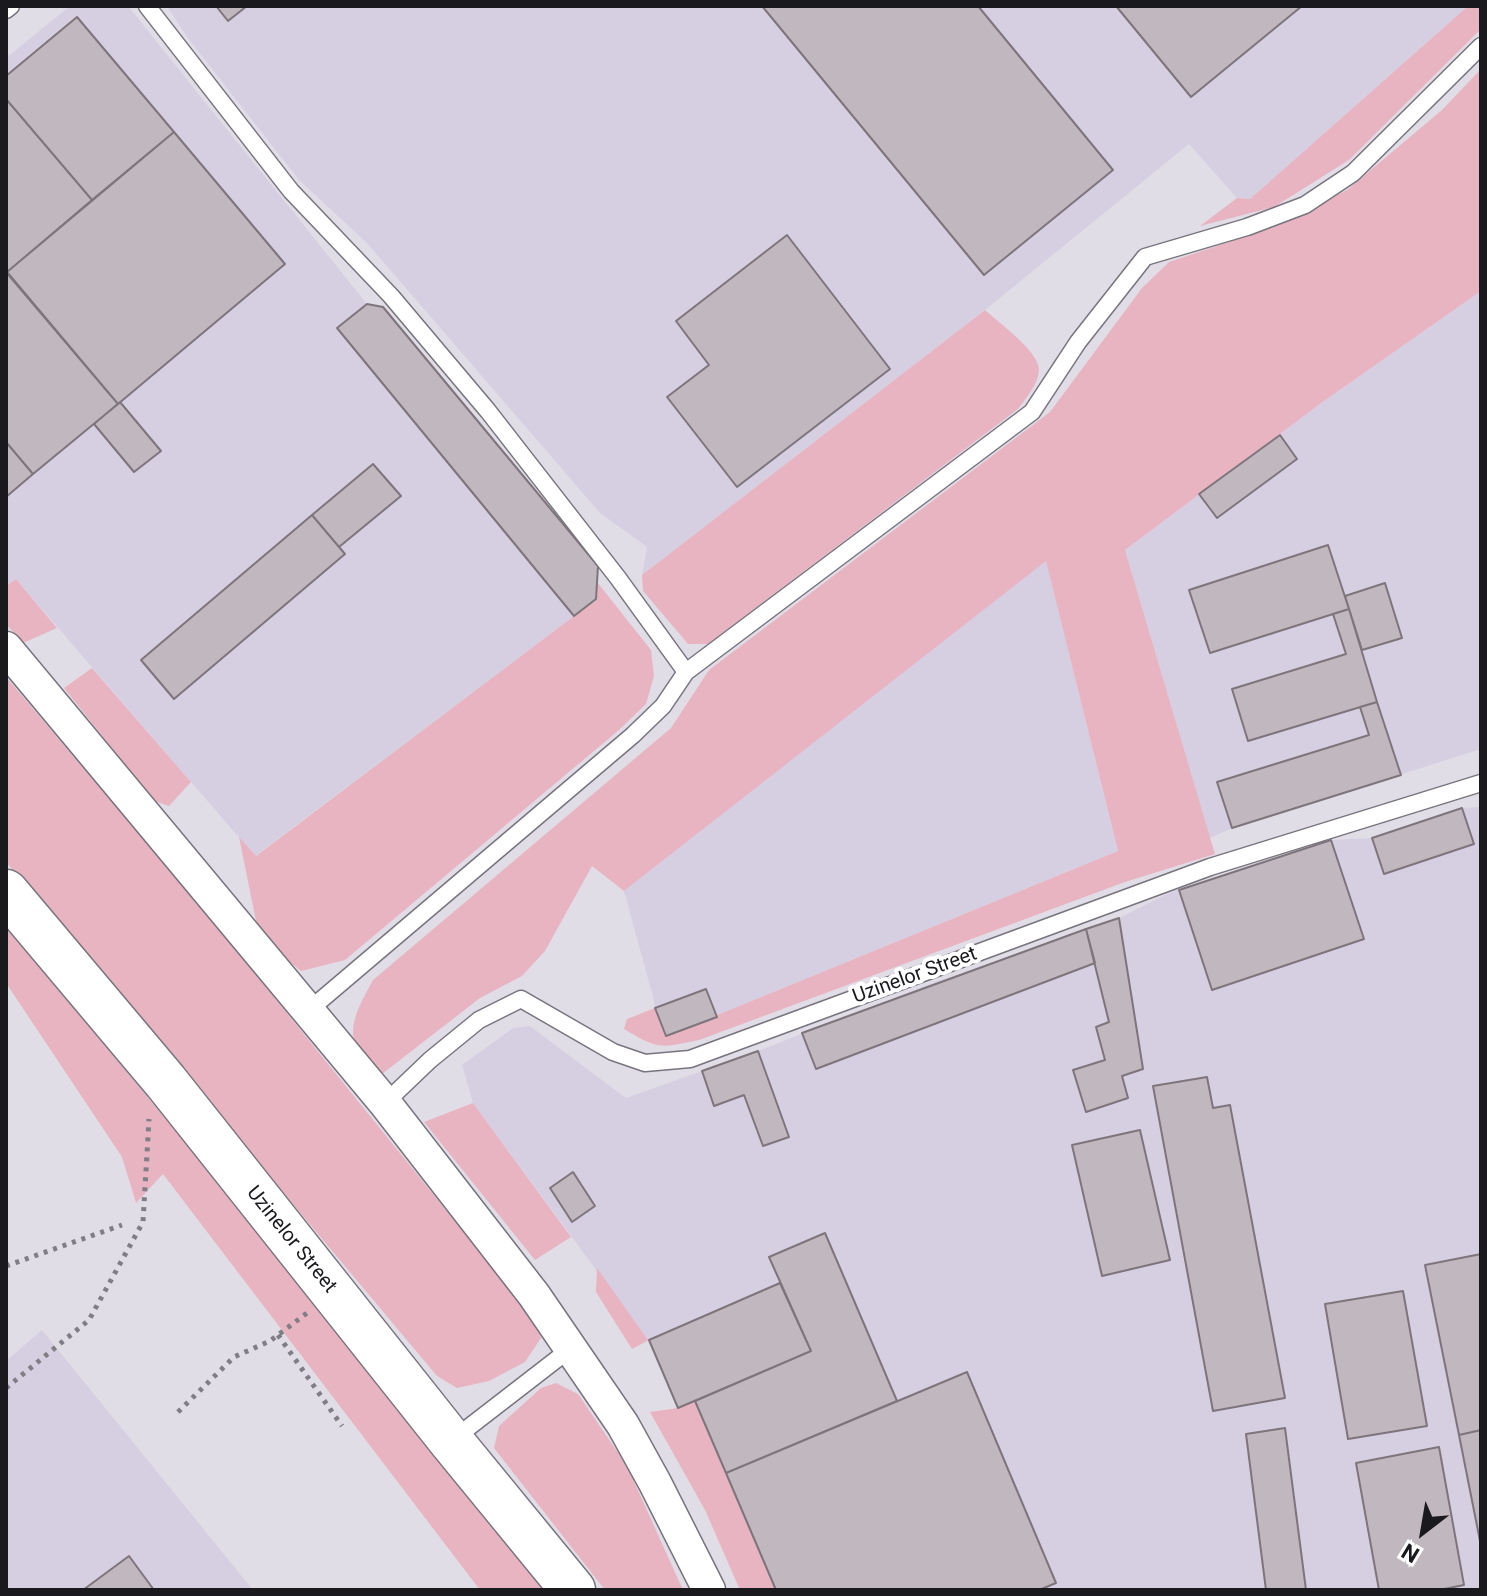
<!DOCTYPE html>
<style>
body{margin:0}
#map{position:relative;width:1487px;height:1596px;overflow:hidden;background:#e1dde7;font-family:Roboto,sans-serif}
canvas{display:block}
.frame{position:absolute;inset:0;border:8px solid #1a191d;pointer-events:none}
.north{position:absolute;left:1383px;top:1492px;width:80px;height:80px;-webkit-text-stroke:6px #fff;paint-order:stroke;rotate:211deg;font-size:22px;font-weight:700;line-height:32px;text-align:center;color:#1a191d}
.north::after{content:'';display:block;margin:auto;width:28px;height:36px;background:#1a191d;clip-path:polygon(50% 0,100% 100%,50% 72%,0 100%)}
</style>
<div id="map">
<canvas width="1487" height="1596"></canvas>
<div class="frame"></div>
<div class="north">N</div>
</div>
<script>
const c = document.querySelector('canvas').getContext('2d');
c.lineJoin = 'round';
function fillPath(path, color) { c.fillStyle = color; c.fill(path, 'evenodd'); }
function strokePath(path, color, width, dash) { c.strokeStyle = color; c.lineWidth = width; c.lineCap = dash ? 'butt' : 'round'; c.setLineDash(dash || []); c.stroke(path); }
function label(font, color, halo, rows, align = 'center') {
  c.font = font + ' Roboto,sans-serif'; c.lineWidth = 8; c.setLineDash([]); c.textBaseline = 'middle'; c.strokeStyle = halo; c.fillStyle = color; for (const [text, x, y, turn = 0] of rows) {
    c.save(); c.translate(x, y); c.rotate((+turn || 0) * Math.PI / 180); c.textAlign = isNaN(turn) ? turn : align; if (halo) c.strokeText(text, 0, 0); c.fillText(text, 0, 0); c.restore();
  }
}
fillPath(new Path2D(`
 M70,6H128L367,304L337,328L574,616L255,856L16,579L6,586V58Z
 M167,6H1468L1250,199L1237,198L1189,144L985,310L642,575L647,547L600,513L367,243L299,180L187,37Z
 M1481,291V749L1232,828L1210,838L1125,550L1324,401Z
 M1046,560L1118,851L666,1036L655,1008L653,997L624,891Z
 M1481,807V1590H776L695,1402L678,1408L648,1340L473,1103L462,1065L513,1028L530,1026L626,1098L758,1051L927,985L1119,918L1169,893L1331,840L1372,838L1462,808Z
 M42,1330L253,1590H6V1361Z`), '#d6cfe1');
fillPath(new Path2D(`
 M1468,6H1481V29L1349,160L1274,207L1200,226L1237,198L1250,199Z
 M1481,69V291L1324,401L1125,550L1215,854L1125,882L699,1040C660,1048 659,1050 624,1029L627,1019L655,1008L666,1036L1118,851L1046,561L624,891L592,866L545,951L522,976L480,998L382,1074C376,1068 369,1063 363,1057C341,1032 361,1003 373,980L671,728L709,670L1050,412L1142,288L1169,262L1274,227L1347,190L1442,110Z
 M985,310C999,323 1039,351 1039,370C1038,385 1026,398 1018,409L708,644H688L643,591L642,575Z
 M16,579L57,628L23,643L6,624V586Z
 M597,582L651,650L654,676L646,704L619,730L345,960L301,971L285,958L256,921L239,837L256,856L574,616L595,599Z
 M92,668L191,782L169,806L154,801L64,688Z
 M6,677L202,908L534,1319L541,1338L525,1362L489,1381L457,1388L437,1376L6,862Z
 M6,927L180,1136L545,1590H480L163,1174L136,1203L122,1157L6,983Z
 M473,1103L571,1237L535,1260L424,1122Z
 M597,1268L648,1340H649L632,1349L596,1292Z
 M556,1383L578,1394L627,1466L683,1590H605L494,1448L499,1426L541,1388Z
 M695,1401L776,1590H740L705,1510L650,1412L678,1408Z`), '#e8b4c1');
const building = new Path2D(`
 M216,6H247L228,21Z
 M762,6H978L1113,170L984,275Z
 M1116,6H1302L1191,97Z
 M77,17L174,132L92,200L6,99V76Z
 M6,99L92,200L7,272L6,270Z
 M174,132L285,264L118,404L7,272Z
 M787,235L890,369L737,487L667,397L709,365L676,321Z
 M6,272L118,404L33,474L6,442Z
 M367,304L383,307L598,566L596,599L574,616L337,328Z
 M120,402L161,451L134,472L94,424Z
 M1280,435L1297,459L1217,518L1199,494Z
 M6,442L33,474L6,497Z
 M373,464L401,496L339,547L312,515Z
 M312,515L345,554L174,699L141,660Z
 M1328,545L1349,609L1210,653L1189,590Z
 M1385,583L1402,638L1362,650L1345,596Z
 M1349,609L1377,702L1248,741L1232,689L1346,654L1333,614Z
 M1377,702L1401,775L1232,828L1217,782L1369,735L1360,707Z
 M1462,808L1474,844L1384,874L1372,838Z
 M1331,840L1364,939L1212,990L1179,890Z
 M1119,918L1143,1069L1122,1076L1128,1098L1086,1112L1073,1070L1105,1060L1096,1027L1109,1022L1086,929Z
 M1086,929L1095,963L816,1069L802,1033Z
 M706,989L717,1017L666,1036L655,1008Z
 M758,1051L789,1137L763,1146L744,1095L714,1106L702,1071Z
 M1207,1077L1213,1108L1230,1105L1285,1398L1213,1411L1153,1086Z
 M1140,1130L1170,1260L1102,1276L1072,1145Z
 M573,1172L595,1206L572,1222L550,1188Z
 M825,1233L897,1401L726,1473L695,1401L811,1351L769,1257Z
 M1481,1254V1430L1459,1435L1425,1265Z
 M780,1283L811,1351L678,1408L649,1340Z
 M1403,1291L1427,1426L1348,1439L1325,1304Z
 M967,1372L1056,1583L1039,1590H776L726,1473Z
 M1285,1428L1306,1590H1266L1246,1434Z
 M1481,1430V1546L1459,1435Z
 M1439,1447L1464,1585L1439,1590H1379L1356,1463Z
 M129,1556L154,1590H83Z`);
fillPath(building, '#c1b8bf');
strokePath(building, '#7e757c', 2);
const lane = new Path2D(`
 M147,6L291,191L391,296L488,411L618,578L686,672
 M6,10L11,6
 M308,1011L633,735L663,706L686,672L1032,412L1078,342L1145,257L1247,227L1305,205L1353,173L1481,46
 M385,1103L430,1060L479,1020L521,999L613,1052L645,1063L690,1059L1210,867L1481,783
 M451,1441L570,1349`);
const street = new Path2D(`
 M6,648L385,1103L534,1295L623,1425L655,1483L709,1590`);
const secondary = new Path2D(`
 M6,892L166,1082L451,1441L573,1590`);
strokePath(lane, '#78747e', 19);
strokePath(street, '#78747e', 35);
strokePath(secondary, '#78747e', 47);
strokePath(new Path2D(`
 M6,1266L122,1225
 M278,1335L342,1426
 M6,1388L89,1320L143,1222L149,1119
 M178,1412L234,1357L270,1341L307,1313`), '#807e85', 5, [4, 6]);
strokePath(lane, '#fff', 16);
strokePath(street, '#fff', 32);
strokePath(secondary, '#fff', 44);
label('20px', '#1a191d', '#fff', [
 ["Uzinelor Street",915,976,-20],
 ["Uzinelor Street",291,1240,51]
]);
</script>
